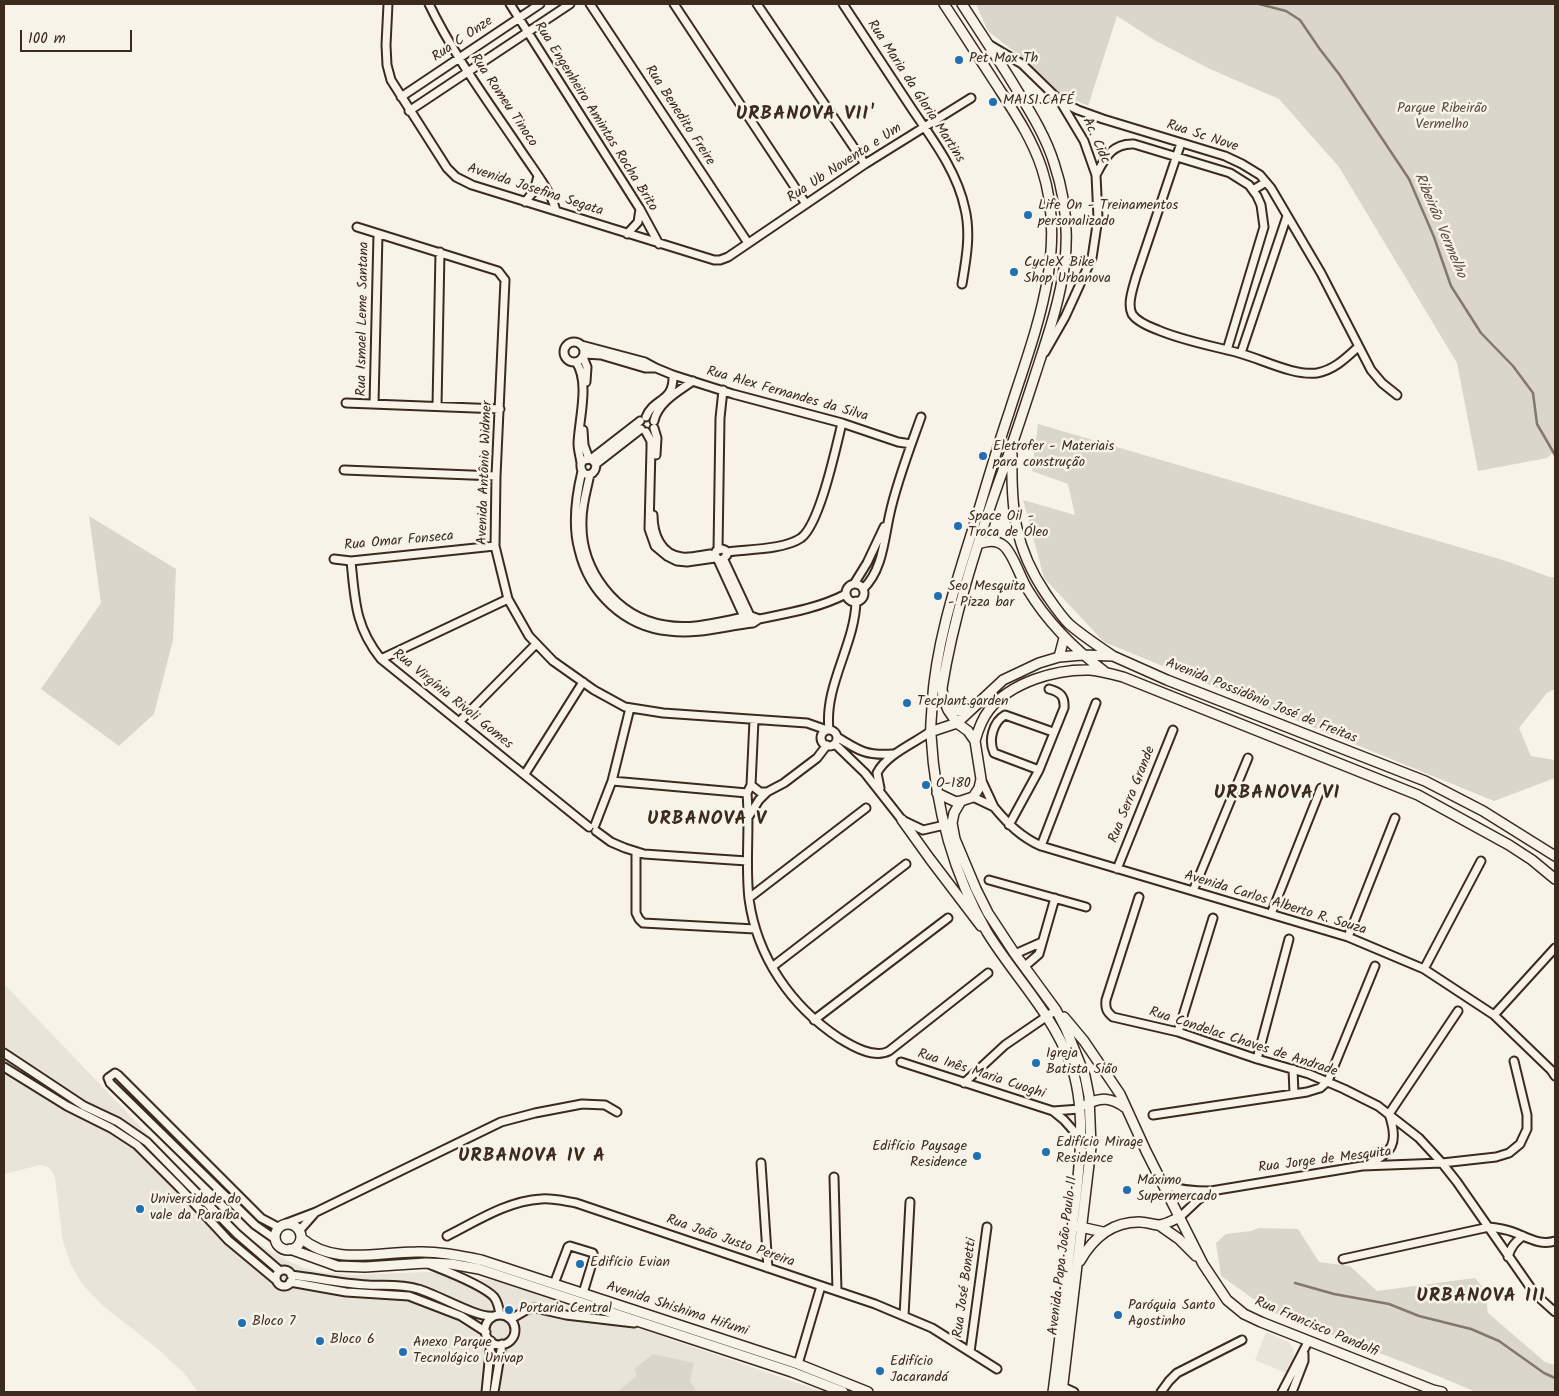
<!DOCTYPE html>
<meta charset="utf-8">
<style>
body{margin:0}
#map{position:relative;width:1559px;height:1396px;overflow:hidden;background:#f7f3e8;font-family:Kalam,sans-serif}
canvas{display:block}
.frame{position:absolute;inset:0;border:5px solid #3b2a1e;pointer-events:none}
.scale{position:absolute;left:20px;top:30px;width:112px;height:22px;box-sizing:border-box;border:2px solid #3b2a1e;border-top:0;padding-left:6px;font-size:15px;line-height:18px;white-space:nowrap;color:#3b2a1e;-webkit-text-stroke:4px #f7f3e8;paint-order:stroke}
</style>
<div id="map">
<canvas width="1559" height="1396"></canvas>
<div class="frame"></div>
<div class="scale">100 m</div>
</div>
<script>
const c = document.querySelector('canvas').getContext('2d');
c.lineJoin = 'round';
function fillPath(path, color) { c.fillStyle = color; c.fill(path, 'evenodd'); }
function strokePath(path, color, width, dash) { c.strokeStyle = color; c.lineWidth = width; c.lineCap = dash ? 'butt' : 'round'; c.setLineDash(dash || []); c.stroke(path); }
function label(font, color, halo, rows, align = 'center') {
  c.font = font + ' Kalam,sans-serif'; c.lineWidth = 5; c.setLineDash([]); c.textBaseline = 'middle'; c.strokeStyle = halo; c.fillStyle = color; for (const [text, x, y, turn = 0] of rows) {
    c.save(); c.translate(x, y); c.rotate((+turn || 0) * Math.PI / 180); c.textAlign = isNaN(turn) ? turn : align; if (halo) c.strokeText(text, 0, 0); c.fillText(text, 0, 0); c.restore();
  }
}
fillPath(new Path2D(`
 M4,984L136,1122L252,1240L286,1260L304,1268L319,1272L350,1275L428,1272L504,1282L824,1392H198L183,1372L153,1345L102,1305L82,1284L71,1265L63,1242L55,1178L52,1171L48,1167L40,1165L4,1174Z
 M1266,1332L1289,1342L1293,1348L1294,1355L1286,1373L1255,1360Z`), '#e9e4d9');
fillPath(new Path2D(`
 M976,4H1555V451L1547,458L1478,471L1457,363L1339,167L1279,99L1210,69L1156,41L1117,16L1088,106L1059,93L1026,61L988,31Z
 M1038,424L1503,560L1550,577H1555V689L1547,693L1519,728L1531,756L1555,760V778L1494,801L1104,642L1044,578L1023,500L1075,515L1068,484L1032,471Z
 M89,516L176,569L173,640L154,714L119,746L41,689L101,603Z
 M1259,1228L1298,1229L1319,1262L1350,1266L1377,1291L1475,1278L1485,1290L1488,1313L1545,1362L1555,1365V1392H1476L1426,1371L1272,1312L1221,1276L1216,1243L1226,1234L1251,1231Z
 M653,1354L694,1363L690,1381L697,1392H617L637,1376L634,1369Z`), '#dbd6cb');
strokePath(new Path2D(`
 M1259,4L1286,11L1300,20L1319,48L1339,74L1409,179L1434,237L1451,286L1481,333L1513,366L1533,393L1537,424L1555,455
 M1295,1283L1334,1294L1389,1304L1419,1316L1471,1329L1499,1341L1544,1373L1555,1378`), '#84786c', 2.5);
const minor = new Path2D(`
 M388,4L386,45L387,65L391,80L447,168L456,177L472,185L714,260H720L728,257L865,164L971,98
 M429,4C453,54 487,100 518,146C530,165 551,190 556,211
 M510,4L640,209L659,244
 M590,4L748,243
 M674,4L806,204
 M757,4L865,164
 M843,4C866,39 889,74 912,109C933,140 957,171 965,209C971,234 966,260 962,284
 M990,45L1022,64L1060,101L1084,141L1096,175L1098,218L1092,258L1065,317L1045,352
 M401,97L540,4
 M1060,101L1078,110L1103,119L1225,156L1242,164L1260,175L1271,188L1321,273L1371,370L1382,383L1397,395
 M409,111L570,4
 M1181,143L1136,277C1133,288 1127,304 1132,314C1137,322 1150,327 1158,330C1184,341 1213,346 1239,353C1262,359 1293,376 1317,373C1334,370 1346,358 1358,347
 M1096,175C1105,158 1112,143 1134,144L1230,173L1249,185L1257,196L1261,205L1264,227L1227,350
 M1253,190L1266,182
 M525,202L534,191L538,176
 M357,227L498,271L505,280L496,476L495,546L508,599L529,636L553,661L594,690L625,707L663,713L807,723L827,730
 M627,234L638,222L640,209
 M564 352a10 10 0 1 1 20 0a10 10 0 1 1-20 0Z
 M581,345L645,362L656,368L673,375L733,394L842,423L898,442L911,444
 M1241,353L1287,216
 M584,354L601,355L645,368H655
 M583,357L587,367L586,382
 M576,362C590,382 579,419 578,443C578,450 580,456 581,463C581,467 580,470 584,473C591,478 596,471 596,464L591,459L584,460L581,464
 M346,403L500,409
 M374,404L378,234
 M437,406L440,252
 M646,417C654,397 674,403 673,375
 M654,421C658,402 679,391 693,381
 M654,428L657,438L656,455
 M583,430L584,445L589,459
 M646,432L651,441V448L649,529L655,546L667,556L677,561L687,562L715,558L722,560L727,555L725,550L722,549L716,551L715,555L717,558
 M591,459L640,421
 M596,464L641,429
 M344,470L496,476
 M582,471C576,496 572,525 579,550C589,593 625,627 669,631C698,635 725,626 753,623L759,619C789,613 819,608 846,594
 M590,474C587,489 582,504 582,520C580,569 615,617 665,625C691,630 719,622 745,617L751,616L759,619
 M653,515C653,534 661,555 682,557C691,558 702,555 710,554
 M718,550L720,418L723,390
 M726,552C747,549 783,550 801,538C820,524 836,447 842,423
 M334,559L351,561L495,546
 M718,560L746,621
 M724,560L752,620
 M351,561C355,600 355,627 381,659L589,827
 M854,584L867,563L884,527
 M846 593a9 9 0 1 1 18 0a9 9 0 1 1-18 0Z
 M863,589C883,570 884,539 890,513C897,481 910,448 921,417
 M381,659L508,599
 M754,720L751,785L747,793C750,828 745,864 749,899C757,957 791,1006 839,1038C852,1046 874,1059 889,1051L988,973
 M459,722L536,644
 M829,730C824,685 855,645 856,601
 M821 738a8 8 0 1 1 16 0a8 8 0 1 1-16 0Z
 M837,737C859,751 867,756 893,754
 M835,744L865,773L902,820L923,830L949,824
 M1039,770L994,753C988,740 993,722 1005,715L1053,732
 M525,774L583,682
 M612,781L747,793
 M751,785L760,792H767L784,783L817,758L827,745
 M880,788L877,773C886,755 914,743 930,732
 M973,797L994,807L981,779
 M994,807C1008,824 1021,837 1041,846L1348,937L1424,969L1494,1015L1551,1070L1555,1076
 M749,816L759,800L767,792
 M595,825L612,781L630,708
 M1009,825L1039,770L1064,708C1065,696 1060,692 1049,689
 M596,831L611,842L625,848L644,854L747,861
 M1041,846L1096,703
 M636,852V913L639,919L643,923L755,929
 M1117,869L1173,730
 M989,880L1086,907
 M1193,891L1248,758
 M1139,897L1106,1000C1105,1009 1107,1012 1113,1017L1178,1032L1257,1059L1309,1074L1344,1089L1378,1106L1419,1138L1442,1163L1457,1182L1535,1294L1555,1312
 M749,898L866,808
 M1271,914L1321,788
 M1348,937L1395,818
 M1015,954L1042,942
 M772,967L906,864
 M1024,967L1039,954L1055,898
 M1424,969L1481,861
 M1494,1015L1555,948
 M814,1020L948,918
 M1178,1032L1213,918
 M4,1053L84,1106L118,1122L147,1142L237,1234L280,1271
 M1257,1059L1289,939
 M901,1062L1053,1111L1064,1120L1080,1138
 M4,1067L67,1106L111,1128L137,1145L179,1187L228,1240L276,1280
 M1293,1069L1294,1094
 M964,1083L1005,1045L1056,1010
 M1053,1111L1080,1109
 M1153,1115L1307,1092L1320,1088L1328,1081L1375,966
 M761,1163L768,1268
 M1366,1165C1393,1153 1399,1143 1389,1114L1458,1011
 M834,1177L837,1291
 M1164,1185C1180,1190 1194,1191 1211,1191L1362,1166L1442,1163L1496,1157L1509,1153L1520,1144L1527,1129V1115L1514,1061
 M1180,1217L1198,1200L1211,1191
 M287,1223L316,1212L501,1122L535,1113L582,1104L605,1105L617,1112
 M299,1231L314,1214
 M447,1236C477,1221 507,1201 541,1199C553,1198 564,1201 576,1203L875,1304L932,1328L997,1369
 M275,1239L255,1225L110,1083L108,1078L115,1073L118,1075L261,1218L278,1227
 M1508,1257C1511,1247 1514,1243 1523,1236
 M1343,1259L1489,1227C1497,1228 1505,1229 1513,1232C1527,1237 1540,1246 1555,1241
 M431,1265C446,1271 483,1285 494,1297C498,1302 499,1308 500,1315
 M276 1278a8 8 0 1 1 16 0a8 8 0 1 1-16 0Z
 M291,1275C317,1278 342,1284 368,1285C385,1286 401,1284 418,1289C437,1294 478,1319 494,1316
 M290,1282L346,1292L409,1296L461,1316L486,1332
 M554,1284L568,1247L570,1246L593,1253L594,1257L583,1293
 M485 1330a15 15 0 1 1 30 0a15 15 0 1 1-30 0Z
 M904,1316L910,1202
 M511,1319L528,1309L535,1308L566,1315L634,1323
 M970,1352L987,1227
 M798,1364L821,1286
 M1063,1387L1074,1392
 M486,1392L491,1341
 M494,1392L502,1344
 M1161,1392L1169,1381L1177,1373L1242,1340
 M1282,1392L1308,1342
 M1292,1392L1304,1361V1354`);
const tertiary = new Path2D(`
 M944,4C962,31 979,58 996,84C1014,112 1032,138 1042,169C1069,252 1034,334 1009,413C997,448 987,483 976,519C957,580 936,641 932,705C932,715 930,725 931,735C935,803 952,872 987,932C1014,976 1052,1013 1070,1062C1090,1115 1077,1184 1071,1238C1065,1290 1060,1341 1053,1392
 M962,4C980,32 999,60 1017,90C1031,113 1046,137 1054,163C1079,237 1062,293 1039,363C1026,403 1013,444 998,484C975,550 953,619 942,688L943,698L948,710L957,723L968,731L975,741L981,779L979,788L973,797L961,801L954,813L952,823L955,839L976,889L988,913L1015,954L1056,1010L1066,1029L1085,1076L1089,1096L1091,1147L1062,1392
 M1012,454C1011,508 1014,547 1046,594C1053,604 1060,615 1069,624C1083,636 1098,646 1113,656
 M978,544C987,541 996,539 1004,546C1014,555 1020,578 1028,590C1048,623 1073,648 1104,671
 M1059,657L1064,638
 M948,710L962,711L973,705
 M930,732L957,723L1003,680L1039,663L1059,657L1082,655L1113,656L1167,680L1425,781L1483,811L1555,856
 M975,741C978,730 982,719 989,710C1011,682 1056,669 1090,670C1101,671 1112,674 1123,677L1418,795L1509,845L1532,860L1555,879
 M937,793L956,802L961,801
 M902,820L930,859L981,926
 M1064,1017L1084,1041L1120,1094L1146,1151L1203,1264L1227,1300L1244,1314L1261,1322L1433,1390L1442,1392
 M1086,1105C1101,1096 1112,1098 1126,1108
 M275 1237a13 13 0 1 1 26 0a13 13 0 1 1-26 0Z
 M1159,1225L1179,1239L1196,1256
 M1076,1226L1103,1232
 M301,1238C334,1266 377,1252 416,1252C438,1251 459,1255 481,1260L798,1364L868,1392
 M290,1249L337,1266L365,1267L426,1263L451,1264L479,1269L792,1372L843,1392
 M1080,1261C1093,1238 1112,1222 1139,1222C1145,1222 1151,1224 1158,1225C1165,1225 1173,1220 1180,1217`);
strokePath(minor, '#3b2a1e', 11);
strokePath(tertiary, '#3b2a1e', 12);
strokePath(minor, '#f7f3e8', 7);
strokePath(tertiary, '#f7f3e8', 9);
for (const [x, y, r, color] of [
 [959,60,5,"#1f6fb2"],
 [993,102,5,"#1f6fb2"],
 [1028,215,5,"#1f6fb2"],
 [1014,272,5,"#1f6fb2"],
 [983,456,5,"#1f6fb2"],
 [958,526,5,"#1f6fb2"],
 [938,596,5,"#1f6fb2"],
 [907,703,5,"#1f6fb2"],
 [926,785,5,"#1f6fb2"],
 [1036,1063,5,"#1f6fb2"],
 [1046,1152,5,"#1f6fb2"],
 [977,1156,5,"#1f6fb2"],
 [1127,1190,5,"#1f6fb2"],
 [140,1209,5,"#1f6fb2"],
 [580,1264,5,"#1f6fb2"],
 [509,1310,5,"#1f6fb2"],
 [1118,1315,5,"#1f6fb2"],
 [242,1323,5,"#1f6fb2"],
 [320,1341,5,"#1f6fb2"],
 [403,1352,5,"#1f6fb2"],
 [880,1371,5,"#1f6fb2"]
]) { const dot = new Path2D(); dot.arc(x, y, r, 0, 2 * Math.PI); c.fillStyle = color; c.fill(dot); strokePath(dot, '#f7f3e8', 2); }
label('14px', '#3b2a1e', '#f7f3e8', [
 ["Rua C Onze",463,40,-34],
 ["Rua Maria da Gloria Martins",915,92,57],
 ["Rua Romeu Tinoco",503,101,56],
 ["Rua Benedito Freire",679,116,57],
 ["Rua Engenheiro Amintas Rocha Brito",595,117,58],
 ["Rua Sc Nove",1202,137,18],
 ["Ac. Cidc",1095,141,66],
 ["Rua Ub Noventa e Um",845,164,-33],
 ["Avenida Josefina Segata",535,191,18],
 ["Rua Ismael Leme Santana",364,319,-89],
 ["Rua Alex Fernandes da Silva",787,395,16],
 ["Avenida Antônio Widmer",486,473,-88],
 ["Rua Omar Fonseca",399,542,-5],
 ["Rua Virgínia Rivoli Gomes",452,700,39],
 ["Avenida Possidônio José de Freitas",1261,702,22],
 ["Rua Serra Grande",1133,795,-68],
 ["Avenida Carlos Alberto R. Souza",1275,904,17],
 ["Rua Condelac Chaves de Andrade",1243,1043,18],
 ["Rua Inês Maria Cuoghi",981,1075,18],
 ["Rua Jorge de Mesquita",1325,1161,-7],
 ["Rua João Justo Pereira",730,1242,19],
 ["Avenida Papa João Paulo II",1064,1256,-83],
 ["Rua José Bonetti",966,1288,-82],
 ["Avenida Shishima Hifumi",677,1310,18],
 ["Rua Francisco Pandolfi",1316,1328,23]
]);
label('14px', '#3b2a1e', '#f7f3e8', [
 ["Pet Max Th",969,60],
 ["MAIS1.CAFÉ",1003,102],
 ["Life On - Treinamentos",1038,207],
 ["personalizado",1038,223],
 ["CycleX Bike",1024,264],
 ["Shop Urbanova",1024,280],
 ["Eletrofer - Materiais",993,448],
 ["para construção",993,464],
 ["Space Oil -",968,518],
 ["Troca de Óleo",968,534],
 ["Seo Mesquita",948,588],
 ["- Pizza bar",948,604],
 ["Tecplant.garden",917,703],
 ["O-180",936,785],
 ["Igreja",1046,1055],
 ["Batista Sião",1046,1071],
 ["Edifício Mirage",1056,1144],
 ["Residence",1056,1160],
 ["Edifício Paysage",967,1148,"right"],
 ["Residence",967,1164,"right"],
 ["Máximo",1137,1182],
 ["Supermercado",1137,1198],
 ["Universidade do",150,1201],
 ["vale da Paraíba",150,1217],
 ["Edifício Evian",590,1264],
 ["Paróquia Santo",1128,1307],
 ["Agostinho",1128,1323],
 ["Portaria Central",519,1310],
 ["Bloco 7",252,1323],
 ["Bloco 6",330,1341],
 ["Anexo Parque",413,1344],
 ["Tecnológico Univap",413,1360],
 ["Edifício",890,1363],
 ["Jacarandá",890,1379]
], 'left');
label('14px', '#5b4c41', '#f7f3e8', [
 ["Parque Ribeirão",1442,110],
 ["Vermelho",1442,126]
]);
label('italic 15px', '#5f5145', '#f7f3e8', [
 ["Ribeirão Vermelho",1439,226,67]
]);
c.letterSpacing = '1px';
label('bold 19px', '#3b2a1e', '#f7f3e8', [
 ["URBANOVA VII'",805,116],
 ["URBANOVA VI",1277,795],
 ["URBANOVA V",707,821],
 ["URBANOVA IV A",532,1158],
 ["URBANOVA III",1481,1298]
]);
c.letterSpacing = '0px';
</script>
